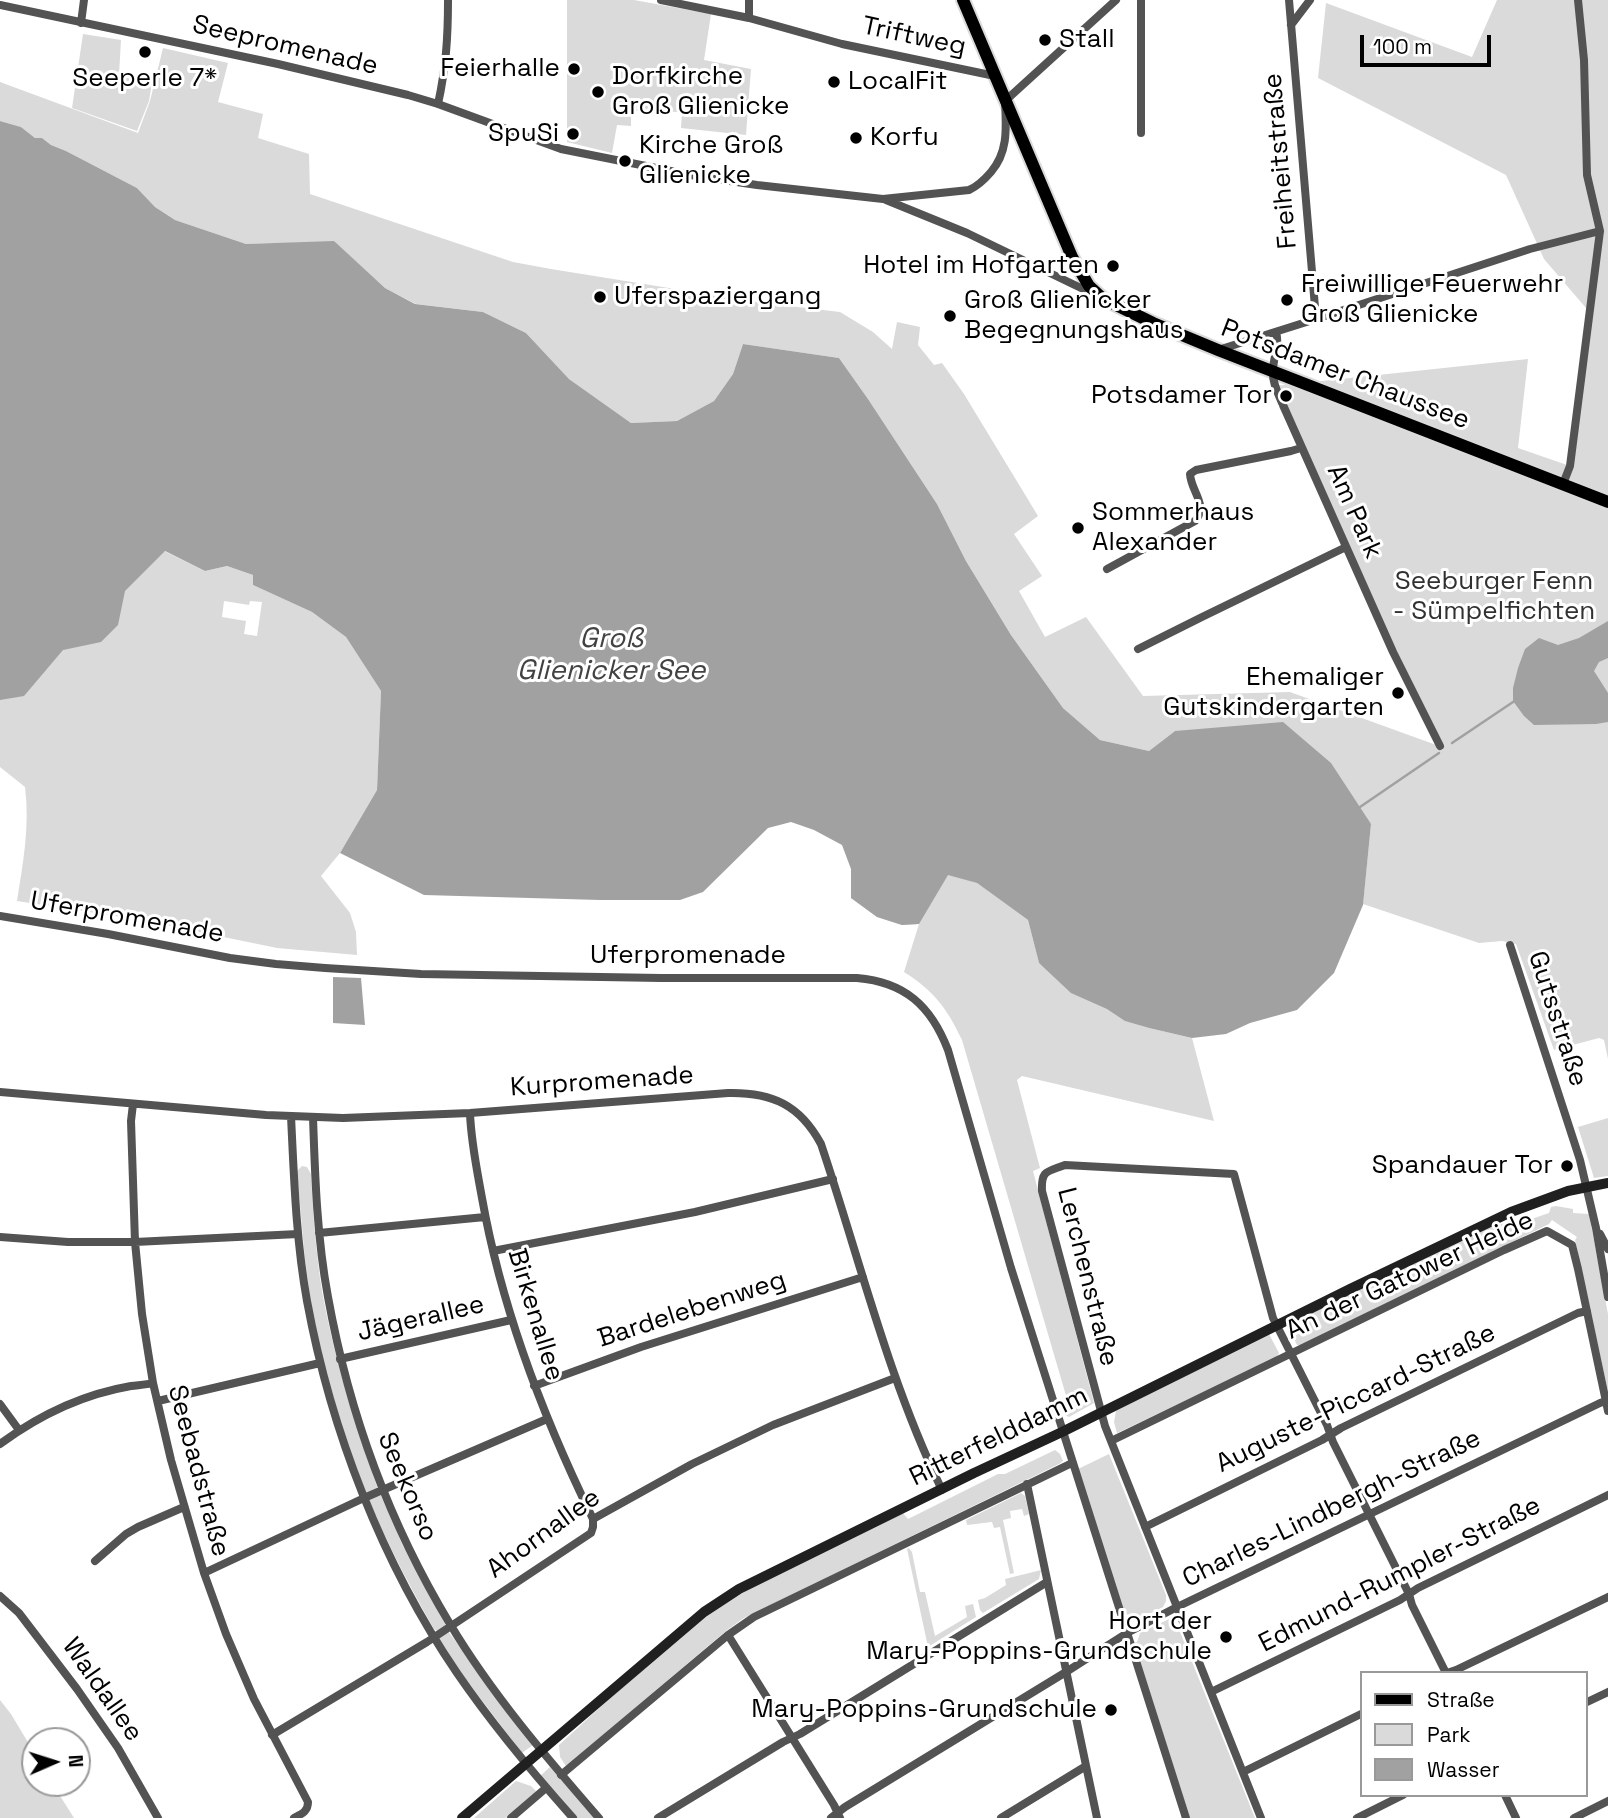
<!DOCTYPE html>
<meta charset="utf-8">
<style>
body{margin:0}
#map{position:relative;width:1608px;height:1818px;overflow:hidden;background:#fff;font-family:"Space Grotesk",sans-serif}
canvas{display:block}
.legend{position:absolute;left:1360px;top:1671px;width:228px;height:126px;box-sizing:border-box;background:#fff;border:2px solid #999;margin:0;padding:9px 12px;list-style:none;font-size:21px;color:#000}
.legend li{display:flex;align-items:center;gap:14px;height:35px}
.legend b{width:35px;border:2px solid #999}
.north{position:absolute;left:21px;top:1727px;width:70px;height:70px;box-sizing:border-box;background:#fff;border:2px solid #999;border-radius:50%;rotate:87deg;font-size:19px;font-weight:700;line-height:28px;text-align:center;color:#000}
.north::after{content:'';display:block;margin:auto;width:24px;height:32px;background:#000;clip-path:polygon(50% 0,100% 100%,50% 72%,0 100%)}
.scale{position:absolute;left:1360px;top:35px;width:131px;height:32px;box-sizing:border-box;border:4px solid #000;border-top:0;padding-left:9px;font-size:21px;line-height:24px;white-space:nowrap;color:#000;-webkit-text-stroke:5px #fff;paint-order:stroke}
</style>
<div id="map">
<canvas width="1608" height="1818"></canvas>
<ul class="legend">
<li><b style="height:9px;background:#000"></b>Straße</li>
<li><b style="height:19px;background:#dadada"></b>Park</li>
<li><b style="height:19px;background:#a1a1a1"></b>Wasser</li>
</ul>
<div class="north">N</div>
<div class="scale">100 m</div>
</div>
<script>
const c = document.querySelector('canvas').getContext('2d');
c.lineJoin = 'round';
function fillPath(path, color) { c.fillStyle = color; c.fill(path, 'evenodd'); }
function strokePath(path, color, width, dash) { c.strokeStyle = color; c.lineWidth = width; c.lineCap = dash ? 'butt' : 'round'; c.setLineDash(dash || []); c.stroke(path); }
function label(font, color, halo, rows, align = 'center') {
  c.font = font + ' "Space Grotesk",sans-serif'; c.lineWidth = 6; c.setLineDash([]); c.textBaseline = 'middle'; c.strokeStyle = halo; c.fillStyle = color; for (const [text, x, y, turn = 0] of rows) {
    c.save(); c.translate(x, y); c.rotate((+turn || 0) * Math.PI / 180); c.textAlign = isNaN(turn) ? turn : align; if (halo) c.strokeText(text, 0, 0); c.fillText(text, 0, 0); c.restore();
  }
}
fillPath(new Path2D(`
 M567,0H634L711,14L704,60L751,69L746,135L681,128L682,112L631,111V126L617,125L612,153L567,142Z
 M1497,0H1608V1059L1604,1040L1599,1038L1554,1050L1516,944L1502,941L1479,943L1363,904L1371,824L1175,731L1149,751L1100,740L1063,708L1011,635L966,561L937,504L868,399L839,358L743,344L733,374L714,401L677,421L631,423L569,379L526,333L483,312L416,304L385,288L334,242L246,244L175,220L155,207L137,188L66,151L51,145L42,138H35L21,127L0,121V82L138,133L150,101L163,48L228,63L218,102L263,114L258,138L309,154L310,194L513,262L551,269L756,302L840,312L873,332L892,349L897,322L920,327L918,345L934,365L942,363L964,394L1038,516L1014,534L1042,576L1019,591L1045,637L1086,617L1143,696L1290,692L1439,746L1342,536L1279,407L1283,404L1275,386L1528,359L1518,448L1570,466L1592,315L1544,259L1506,175L1318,78L1326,3L1472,57Z
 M83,34L121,40L119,75L152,83L149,101L137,131L72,108Z
 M164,551L205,571L227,566L253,575V585L312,612L346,637L381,691L377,790L340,853L321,876L350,913L356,932L357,955L277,948L141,920L17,901C23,863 30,826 25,787L0,767V697L99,600ZM224,601L249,605L250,601L262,602L257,636L244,634L246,621L222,617Z
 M918,864L977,883L1028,920L1039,963L1126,1021L1149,1028L1192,1038L1214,1121L1022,1076L1017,1080L1040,1168L1033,1171L1094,1403L1069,1417L1061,1413L1058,1404L1067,1399L962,1040C947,1008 934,991 904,972L919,924L902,925L877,917L851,898V876L863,885Z
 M1608,1118V1176L1594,1178L1578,1127Z
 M302,1166L307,1167L311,1174C313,1213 316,1253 322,1291C334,1358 354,1422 377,1486V1489L368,1493L366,1492L344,1434L322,1357L312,1310L305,1260L297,1171Z
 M1556,1206L1573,1209V1213L1589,1214L1608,1314V1391L1575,1240L1577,1237L1552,1220L1549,1224L1301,1345H1297L1287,1325L1487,1228L1512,1221L1514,1225L1549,1213L1551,1207Z
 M1269,1334L1279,1353L1276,1358L1117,1433L1114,1422L1116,1411L1162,1386Z
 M1055,1450L1060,1454L1063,1461L1059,1464L744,1618L727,1630L570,1763L566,1766L560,1757L559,1745L608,1700L706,1617L729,1601L760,1583L903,1513L908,1519L998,1474H1005Z
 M1109,1454L1166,1595V1601L1163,1607L1139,1619L1132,1618L1124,1612L1078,1469Z
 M1021,1493L1025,1496L1029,1514L1024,1516L1022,1509L1010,1511L1011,1518L1003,1520L1014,1573L1010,1574L1000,1527L994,1528L992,1522L967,1525L966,1520Z
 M379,1496H381L403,1546L445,1623V1626L437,1631L434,1629C410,1587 388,1545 369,1500Z
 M909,1548L912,1552L920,1592H925L935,1636L967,1617L965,1606L973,1604L976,1617L928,1647L907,1549Z
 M1041,1570L1039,1579L983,1613L980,1610L978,1600L985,1598L1006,1585L1005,1579Z
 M1169,1619L1173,1620L1178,1627L1255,1818H1190L1134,1643L1137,1642L1140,1633Z
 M448,1631L533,1745L522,1753L464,1677L440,1640L439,1638Z
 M0,1700L11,1714L35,1754V1783H52L74,1818H0Z
 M550,1767L595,1818H577L540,1776Z
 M516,1781L531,1786L536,1791L535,1793L505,1818H474Z`), '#dadada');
fillPath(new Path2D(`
 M0,121L21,127L35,138H42L51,145L66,151L137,188L155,207L175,220L246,244L334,241L385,288L415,304L483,312L526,333L569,379L631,423L677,421L714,401L733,374L743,344L839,358L868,399L937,504L966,561L1011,635L1063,708L1100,740L1149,751L1175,731L1283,722L1331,763L1371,824L1363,905L1334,973L1297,1010L1250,1023L1226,1034L1192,1038L1149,1028L1125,1021L1107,1009L1071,993L1039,963L1028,920L977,883L948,875L919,924L902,925L877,917L851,898V869L842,845L814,830L791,822L768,828L703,892L680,900H600L424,895L340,853L377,790L381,691L346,637L312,612L253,585V575L227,566L205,571L165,551L125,591L118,625L101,642L63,650L24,696L0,700Z
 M1608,621V658L1599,662L1594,671L1608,693V722L1596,724L1534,725L1524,716L1513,701V688L1518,668L1525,649L1539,638L1558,645L1579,638Z
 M333,977L361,978L365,1025L333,1023Z`), '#a1a1a1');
strokePath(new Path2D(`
 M1452,743L1516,700
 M1360,807L1439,753`), '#a1a1a1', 2.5);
const primary = new Path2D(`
 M963,0L1072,257L1089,286L1102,298L1153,323L1218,350L1608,502`);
strokePath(primary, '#dbdbdb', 16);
strokePath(new Path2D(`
 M661,0L749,18L842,44L995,76
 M1141,0V133
 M1289,0L1316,319
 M0,5L278,64L408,95L438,104L561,149L696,176L757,185L883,199L969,190C978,186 985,179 991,172C1009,151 1006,126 1005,101L1116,0
 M749,18V0
 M81,23L84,0
 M1291,25L1310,0
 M438,104C446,67 448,38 448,0
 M886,200L967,233L1083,289L1089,286
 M1276,332C1280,346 1273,357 1273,371C1272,382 1278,393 1282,403
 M1218,350L1316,319L1530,249L1600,231
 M1283,405L1393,652L1440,746
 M1563,484L1570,466L1600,231L1587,175L1584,60L1578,0
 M1107,569L1195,521C1209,505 1191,492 1190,474L1196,470L1291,451L1301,448
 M1138,649L1202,617L1346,547
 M0,916L108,934L230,958L276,964L325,968L421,974L661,978H857C905,982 931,1006 948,1050L1011,1268L1186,1818
 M1510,945L1580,1160L1596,1228L1608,1297
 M0,1092L266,1115L343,1118L470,1113L728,1093C772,1092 800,1105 821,1144C860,1260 888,1379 942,1490
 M133,1104L131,1121L135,1242L142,1314L153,1383L171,1460L204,1573L226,1634L254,1699L308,1802C308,1812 301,1814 294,1818
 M470,1113C471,1142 477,1170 482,1198C502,1311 543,1417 593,1519
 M291,1116C294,1178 296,1240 307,1301C331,1431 382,1563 457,1673C492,1724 532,1772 573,1818
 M313,1117C315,1177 317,1238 328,1297C349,1413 389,1523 450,1624C492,1694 546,1757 599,1818
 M319,1233L485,1217
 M1600,1234L1608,1249
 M0,1237L68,1242H135L298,1234
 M493,1251L695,1212L833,1179
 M340,1359L511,1320
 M534,1386L641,1347L863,1277
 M158,1401L320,1363
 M0,1404L19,1430
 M1111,1441L1504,1250L1547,1231L1572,1245L1578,1269L1608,1411
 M0,1444C38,1416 84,1394 131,1386C138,1385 146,1385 153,1383
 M1027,1484L1097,1818
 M593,1519L692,1464L773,1425L895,1378
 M1145,1527L1322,1440L1341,1428L1578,1313L1587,1311
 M95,1561L126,1534L138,1527L184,1507
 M204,1573L364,1498L547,1419
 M0,1596L19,1613L77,1689L118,1748L158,1818
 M728,1635L834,1805L840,1818
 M1447,1673L1456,1670L1608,1597
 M1211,1692L1400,1600L1418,1588L1608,1495
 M1585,1703L1608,1692
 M272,1735L427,1642L591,1533L593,1527V1519
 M1243,1772L1361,1714
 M561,1775L728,1635L754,1617L1072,1463
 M1505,1795L1516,1818
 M511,1818L546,1788
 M658,1818L783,1742L800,1734L1047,1582
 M831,1818L845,1807L1066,1672L1127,1633L1177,1607L1600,1403L1606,1401
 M1001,1818L1086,1766
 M1261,1818L1105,1426L1042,1191C1041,1170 1047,1172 1065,1165L1234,1174L1273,1318L1327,1425L1333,1442L1409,1594L1412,1605L1446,1673
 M1357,1818L1403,1795
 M1574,1818L1608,1801`), '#535353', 8);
strokePath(new Path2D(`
 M462,1818L704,1612L739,1589L974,1473L1062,1432L1350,1289L1511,1212L1568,1191L1608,1183`), '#202020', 10);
strokePath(primary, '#000', 12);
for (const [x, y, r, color] of [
 [1045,40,7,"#000"],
 [145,52,7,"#000"],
 [574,69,7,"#000"],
 [834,82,7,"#000"],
 [598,92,7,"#000"],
 [573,134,7,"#000"],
 [856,138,7,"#000"],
 [625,161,7,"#000"],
 [1113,266,7,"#000"],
 [600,297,7,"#000"],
 [1287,300,7,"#000"],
 [950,316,7,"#000"],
 [1286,396,7,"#000"],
 [1078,528,7,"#000"],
 [1398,693,7,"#000"],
 [1567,1166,7,"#000"],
 [1226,1637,7,"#000"],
 [1111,1710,7,"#000"]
]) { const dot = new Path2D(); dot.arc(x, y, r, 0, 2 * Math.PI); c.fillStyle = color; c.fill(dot); strokePath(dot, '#fff', 2.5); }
label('26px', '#000', '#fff', [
 ["Triftweg",914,37,12],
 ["Seepromenade",285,46,13],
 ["Freiheitstraße",1281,161,-95],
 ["Potsdamer Chaussee",1345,375,21],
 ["Am Park",1354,512,66],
 ["Uferpromenade",127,918,10],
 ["Uferpromenade",688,956],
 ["Gutsstraße",1557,1019,72],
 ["Kurpromenade",602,1082,-4],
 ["An der Gatower Heide",1410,1276,-25],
 ["Lerchenstraße",1087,1277,76],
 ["Bardelebenweg",692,1310,-18],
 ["Birkenallee",535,1315,73],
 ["Jägerallee",421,1319,-13],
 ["Auguste-Piccard-Straße",1356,1399,-26],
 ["Ritterfelddamm",999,1437,-26],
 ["Seebadstraße",198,1471,75],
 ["Seekorso",407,1487,67],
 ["Charles-Lindbergh-Straße",1332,1509,-26],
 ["Ahornallee",544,1534,-36],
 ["Edmund-Rumpler-Straße",1400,1575,-27],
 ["Waldallee",102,1690,55]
]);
label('26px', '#000', '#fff', [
 ["Stall",1059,40],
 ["Feierhalle",560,69,"right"],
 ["Dorfkirche",612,77],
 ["Groß Glienicke",612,107],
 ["Seeperle 7*",145,79,"center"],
 ["LocalFit",848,82],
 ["SpuSi",559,134,"right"],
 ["Korfu",870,138],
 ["Kirche Groß",639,146],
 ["Glienicke",639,176],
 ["Hotel im Hofgarten",1099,266,"right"],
 ["Freiwillige Feuerwehr",1301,285],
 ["Groß Glienicke",1301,315],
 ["Uferspaziergang",614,297],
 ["Groß Glienicker",964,301],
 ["Begegnungshaus",964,331],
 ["Potsdamer Tor",1272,396,"right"],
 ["Sommerhaus",1092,513],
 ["Alexander",1092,543],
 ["Ehemaliger",1384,678,"right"],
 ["Gutskindergarten",1384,708,"right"],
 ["Spandauer Tor",1553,1166,"right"],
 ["Hort der",1212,1622,"right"],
 ["Mary-Poppins-Grundschule",1212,1652,"right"],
 ["Mary-Poppins-Grundschule",1097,1710,"right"]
], 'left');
label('26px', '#313131', '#fff', [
 ["Seeburger Fenn",1494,582],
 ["- Sümpelfichten",1494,612]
]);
label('italic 28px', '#424242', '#fff', [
 ["Groß",611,639],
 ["Glienicker See",611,671]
]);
</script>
